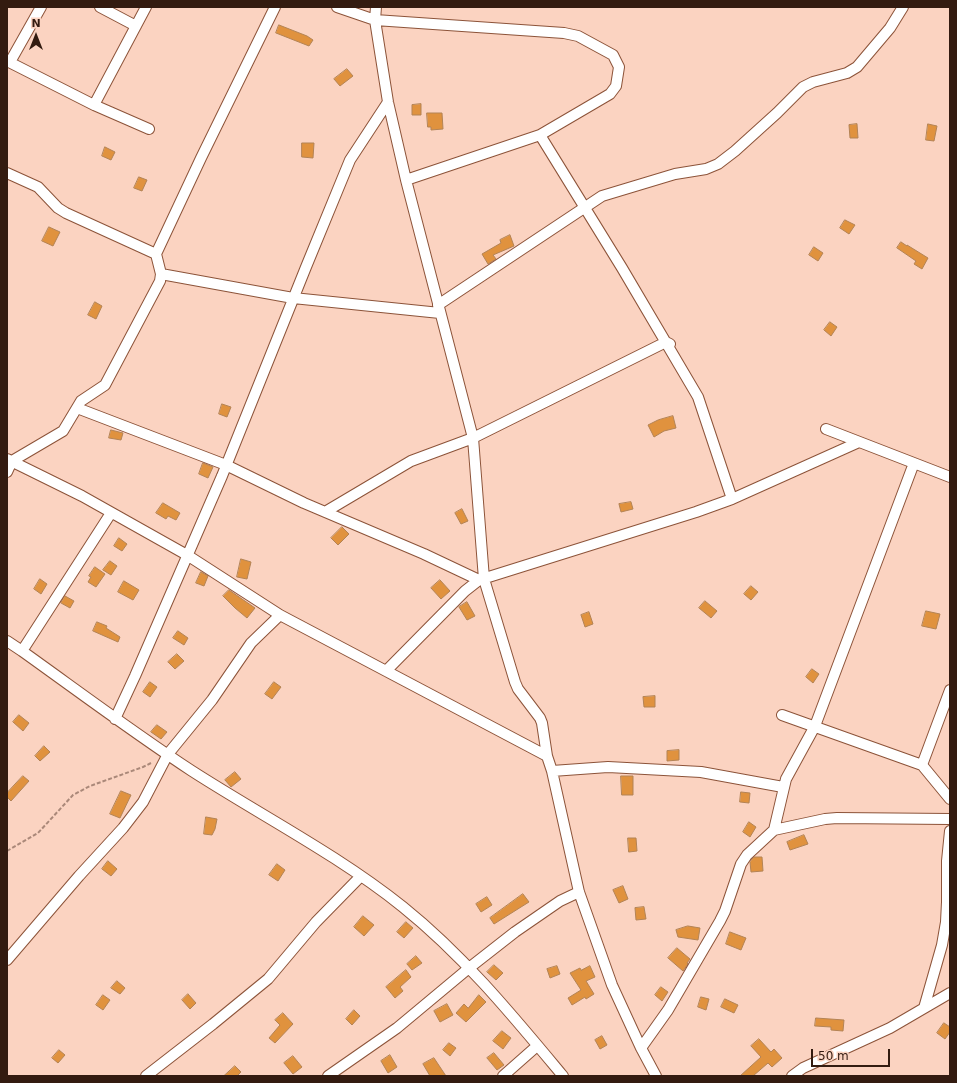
<!DOCTYPE html>
<style>
body{margin:0}
#map{position:relative;width:957px;height:1083px;overflow:hidden;background:#fbd3c1;font-family:"DejaVu Sans",sans-serif}
canvas{display:block}
.frame{position:absolute;inset:0;border:8px solid #331b10;pointer-events:none}
.north{position:absolute;left:16px;top:16px;width:40px;height:40px;-webkit-text-stroke:3px #fbd3c1;paint-order:stroke;rotate:0deg;font-size:11px;font-weight:700;line-height:16px;text-align:center;color:#331b10}
.north::after{content:'';display:block;margin:auto;width:14px;height:18px;background:#331b10;clip-path:polygon(50% 0,100% 100%,50% 72%,0 100%)}
.scale{position:absolute;left:811px;top:1049px;width:79px;height:18px;box-sizing:border-box;border:2px solid #331b10;border-top:0;padding-left:5px;font-size:12px;line-height:14px;white-space:nowrap;color:#331b10;-webkit-text-stroke:3px #fbd3c1;paint-order:stroke}
</style>
<div id="map">
<canvas width="957" height="1083"></canvas>
<div class="frame"></div>
<div class="north">N</div>
<div class="scale">50 m</div>
</div>
<script>
const c = document.querySelector('canvas').getContext('2d');
c.lineJoin = 'round';
function fillPath(path, color) { c.fillStyle = color; c.fill(path, 'evenodd'); }
function strokePath(path, color, width, dash) { c.strokeStyle = color; c.lineWidth = width; c.lineCap = dash ? 'butt' : 'round'; c.setLineDash(dash || []); c.stroke(path); }
const building = new Path2D(`
 M279,25L307,36L313,40L309,46L276,33Z
 M347,69L353,76L340,86L334,79Z
 M421,104V115H412V105Z
 M427,113H442L443,129L431,130V127H428Z
 M857,124L858,138H850L849,125Z
 M928,124L937,126L934,141L926,140Z
 M302,143H314L313,158L302,157Z
 M105,147L115,152L111,160L102,156Z
 M139,177L147,180L142,191L134,188Z
 M845,220L855,225L849,234L840,228Z
 M49,227L60,232L53,246L42,241Z
 M510,235L514,246L493,255L496,259L488,264L482,254L501,243L500,240Z
 M901,242L907,246V245L928,258L922,269L914,264L916,261L897,248Z
 M814,247L823,253L818,261L809,255Z
 M95,302L102,306L96,319L88,315Z
 M830,322L837,327L831,336L824,330Z
 M222,404L231,407L227,417L219,414Z
 M673,416L676,428L664,431L654,437L648,425L658,420Z
 M111,430L123,433L121,440L109,438Z
 M203,463L213,467L208,478L199,474Z
 M631,502L633,509L621,512L619,504Z
 M163,503L180,513L176,520L168,516L166,519L156,513Z
 M462,509L468,521L461,524L455,513Z
 M342,527L349,534L338,545L331,538Z
 M119,538L127,544L122,551L114,546Z
 M241,559L251,562L247,579L237,577Z
 M110,561L117,566L111,575L103,570Z
 M95,567L105,574L96,587L88,582L91,577L89,576Z
 M201,572L208,576L204,586L196,583Z
 M40,579L47,584L41,594L34,589Z
 M440,580L450,591L441,599L431,588Z
 M124,581L139,590L133,600L118,592Z
 M751,586L758,592L751,600L744,594Z
 M229,590L255,608L247,618L235,608L223,596Z
 M65,596L74,601L70,608L61,603Z
 M705,601L717,611L711,618L699,608Z
 M467,602L475,616L467,620L459,607Z
 M926,611L940,614L936,629L922,626Z
 M589,612L593,624L585,627L581,615Z
 M97,622L107,626L106,628L120,637L118,642L93,631Z
 M178,631L188,638L184,645L173,638Z
 M177,654L184,661L175,669L168,662Z
 M812,669L819,674L813,683L806,677Z
 M150,682L157,687L150,697L143,692Z
 M274,682L281,687L272,699L265,694Z
 M655,696V707H644L643,697Z
 M19,715L29,723L23,731L13,722Z
 M157,725L167,732L161,739L151,732Z
 M44,746L50,752L40,761L35,756Z
 M679,750V760L667,761V751Z
 M235,772L241,779L231,787L225,780Z
 M23,776L29,781L11,801L7,797V793Z
 M621,776H633V795H622Z
 M121,791L131,795L120,818L110,814Z
 M741,792L750,793L749,803L740,802Z
 M206,817L217,819L215,829L212,835L204,834Z
 M749,822L756,827L750,837L743,832Z
 M804,835L808,844L790,850L787,842Z
 M628,838H636L637,851L629,852Z
 M754,857H762L763,871L751,872L750,862Z
 M108,861L117,869L111,876L102,869Z
 M277,864L285,870L278,881L269,875Z
 M623,886L628,899L619,903L613,890Z
 M523,894L529,902L494,924L490,918Z
 M487,897L492,905L481,912L476,904Z
 M644,907L646,919L636,920L635,908Z
 M363,916L374,925L364,936L354,927Z
 M406,922L413,928L404,938L397,932Z
 M688,926L700,928L698,940L678,937L676,930Z
 M730,932L746,938L741,950L726,944Z
 M677,948L690,959L687,963L688,964L683,971L668,958Z
 M416,956L422,963L412,970L407,964Z
 M494,965L503,973L496,980L487,972Z
 M557,966L560,974L550,978L547,969Z
 M590,966L595,977L586,981L594,994L586,999L585,997L572,1005L568,998L581,990L570,973L580,968L581,970Z
 M406,970L411,977L400,987L403,991L395,998L386,987Z
 M117,981L125,988L120,994L111,988Z
 M661,987L668,992L662,1001L655,995Z
 M188,994L196,1003L190,1009L182,1000Z
 M103,995L110,1000L103,1010L96,1005Z
 M479,995L486,1002L466,1022L456,1013L464,1004L468,1008Z
 M701,997L709,999L706,1010L698,1007Z
 M725,999L738,1005L734,1013L721,1007Z
 M447,1004L453,1015L440,1022L434,1011Z
 M354,1010L360,1016L352,1025L346,1019Z
 M283,1013L293,1024L275,1043L269,1038L280,1025L275,1020Z
 M816,1018L844,1020L843,1031L831,1030V1027L815,1026Z
 M944,1023L950,1027V1032L945,1039L937,1033Z
 M502,1031L511,1038L503,1049L493,1041Z
 M602,1036L607,1045L600,1049L595,1040Z
 M759,1039L771,1052L774,1049L782,1058L772,1067L768,1063L753,1076H740L761,1057L751,1046Z
 M449,1043L456,1048L450,1056L443,1050Z
 M59,1050L65,1055L58,1063L52,1058Z
 M494,1053L504,1065L497,1070L487,1058Z
 M390,1055L397,1067L388,1073L381,1061Z
 M293,1056L302,1067L293,1074L284,1063Z
 M434,1058L446,1076H430L423,1064Z
 M235,1066L241,1072L237,1076H224Z`);
fillPath(building, '#e0923e');
strokePath(building, '#b38355', 1);
const minor = new Path2D(`
 M100,7L136,26
 M337,7L375,20L564,33L578,36L613,55L619,67L616,86L610,94L540,135L406,180
 M376,7L375,20L388,102L406,180L473,438L484,579L515,682L518,689L540,718L542,723L547,756L552,771L579,892L612,985L641,1048L656,1076
 M7,61L94,105L149,129
 M10,62L41,7
 M94,105L146,7
 M540,135L622,268L698,397L732,499
 M7,173L38,187L58,208L66,213L156,254
 M161,274L293,298L440,313
 M438,305L602,196L675,174L706,169L718,164L735,151L777,113L803,87L813,82L847,73L857,67L890,28L903,7
 M77,408L226,465L304,503L424,554L479,580
 M826,429L950,477
 M7,459L82,496L187,555L280,615L547,756
 M7,472L12,461L63,431L81,401L105,385L160,281L161,274L156,254L201,158L275,7
 M325,512L411,461L473,438L666,342L670,344
 M7,641L22,651C78,691 134,733 192,771C262,816 338,855 403,907C464,956 513,1016 563,1076
 M22,651L111,513
 M386,671L465,591L479,580L696,512L732,499L859,442
 M950,690L922,765L950,799
 M782,715L922,765
 M115,719L135,676L222,476L306,267L350,160L388,102
 M552,771L608,767L701,772L783,787
 M774,830L786,779L815,726L914,463
 M7,960L79,876L123,828L143,802L168,754L212,700L251,643L280,615
 M924,1008L942,945L946,922L947,902V861L950,831
 M641,1048L668,1010L720,921L725,911L741,864L747,855L774,830L825,819L837,818L950,819
 M146,1076L213,1024L268,979L316,922L361,876
 M328,1076L397,1028L469,968L515,932L560,901L579,892
 M503,1076L537,1046
 M792,1076L803,1068L890,1028L950,993`);
strokePath(minor, '#8c5339', 12);
strokePath(new Path2D(`
 M7,851L38,833L73,795L90,786L143,767L151,763`), '#aa8879', 2, [4, 2]);
strokePath(minor, '#fff', 10);
</script>
